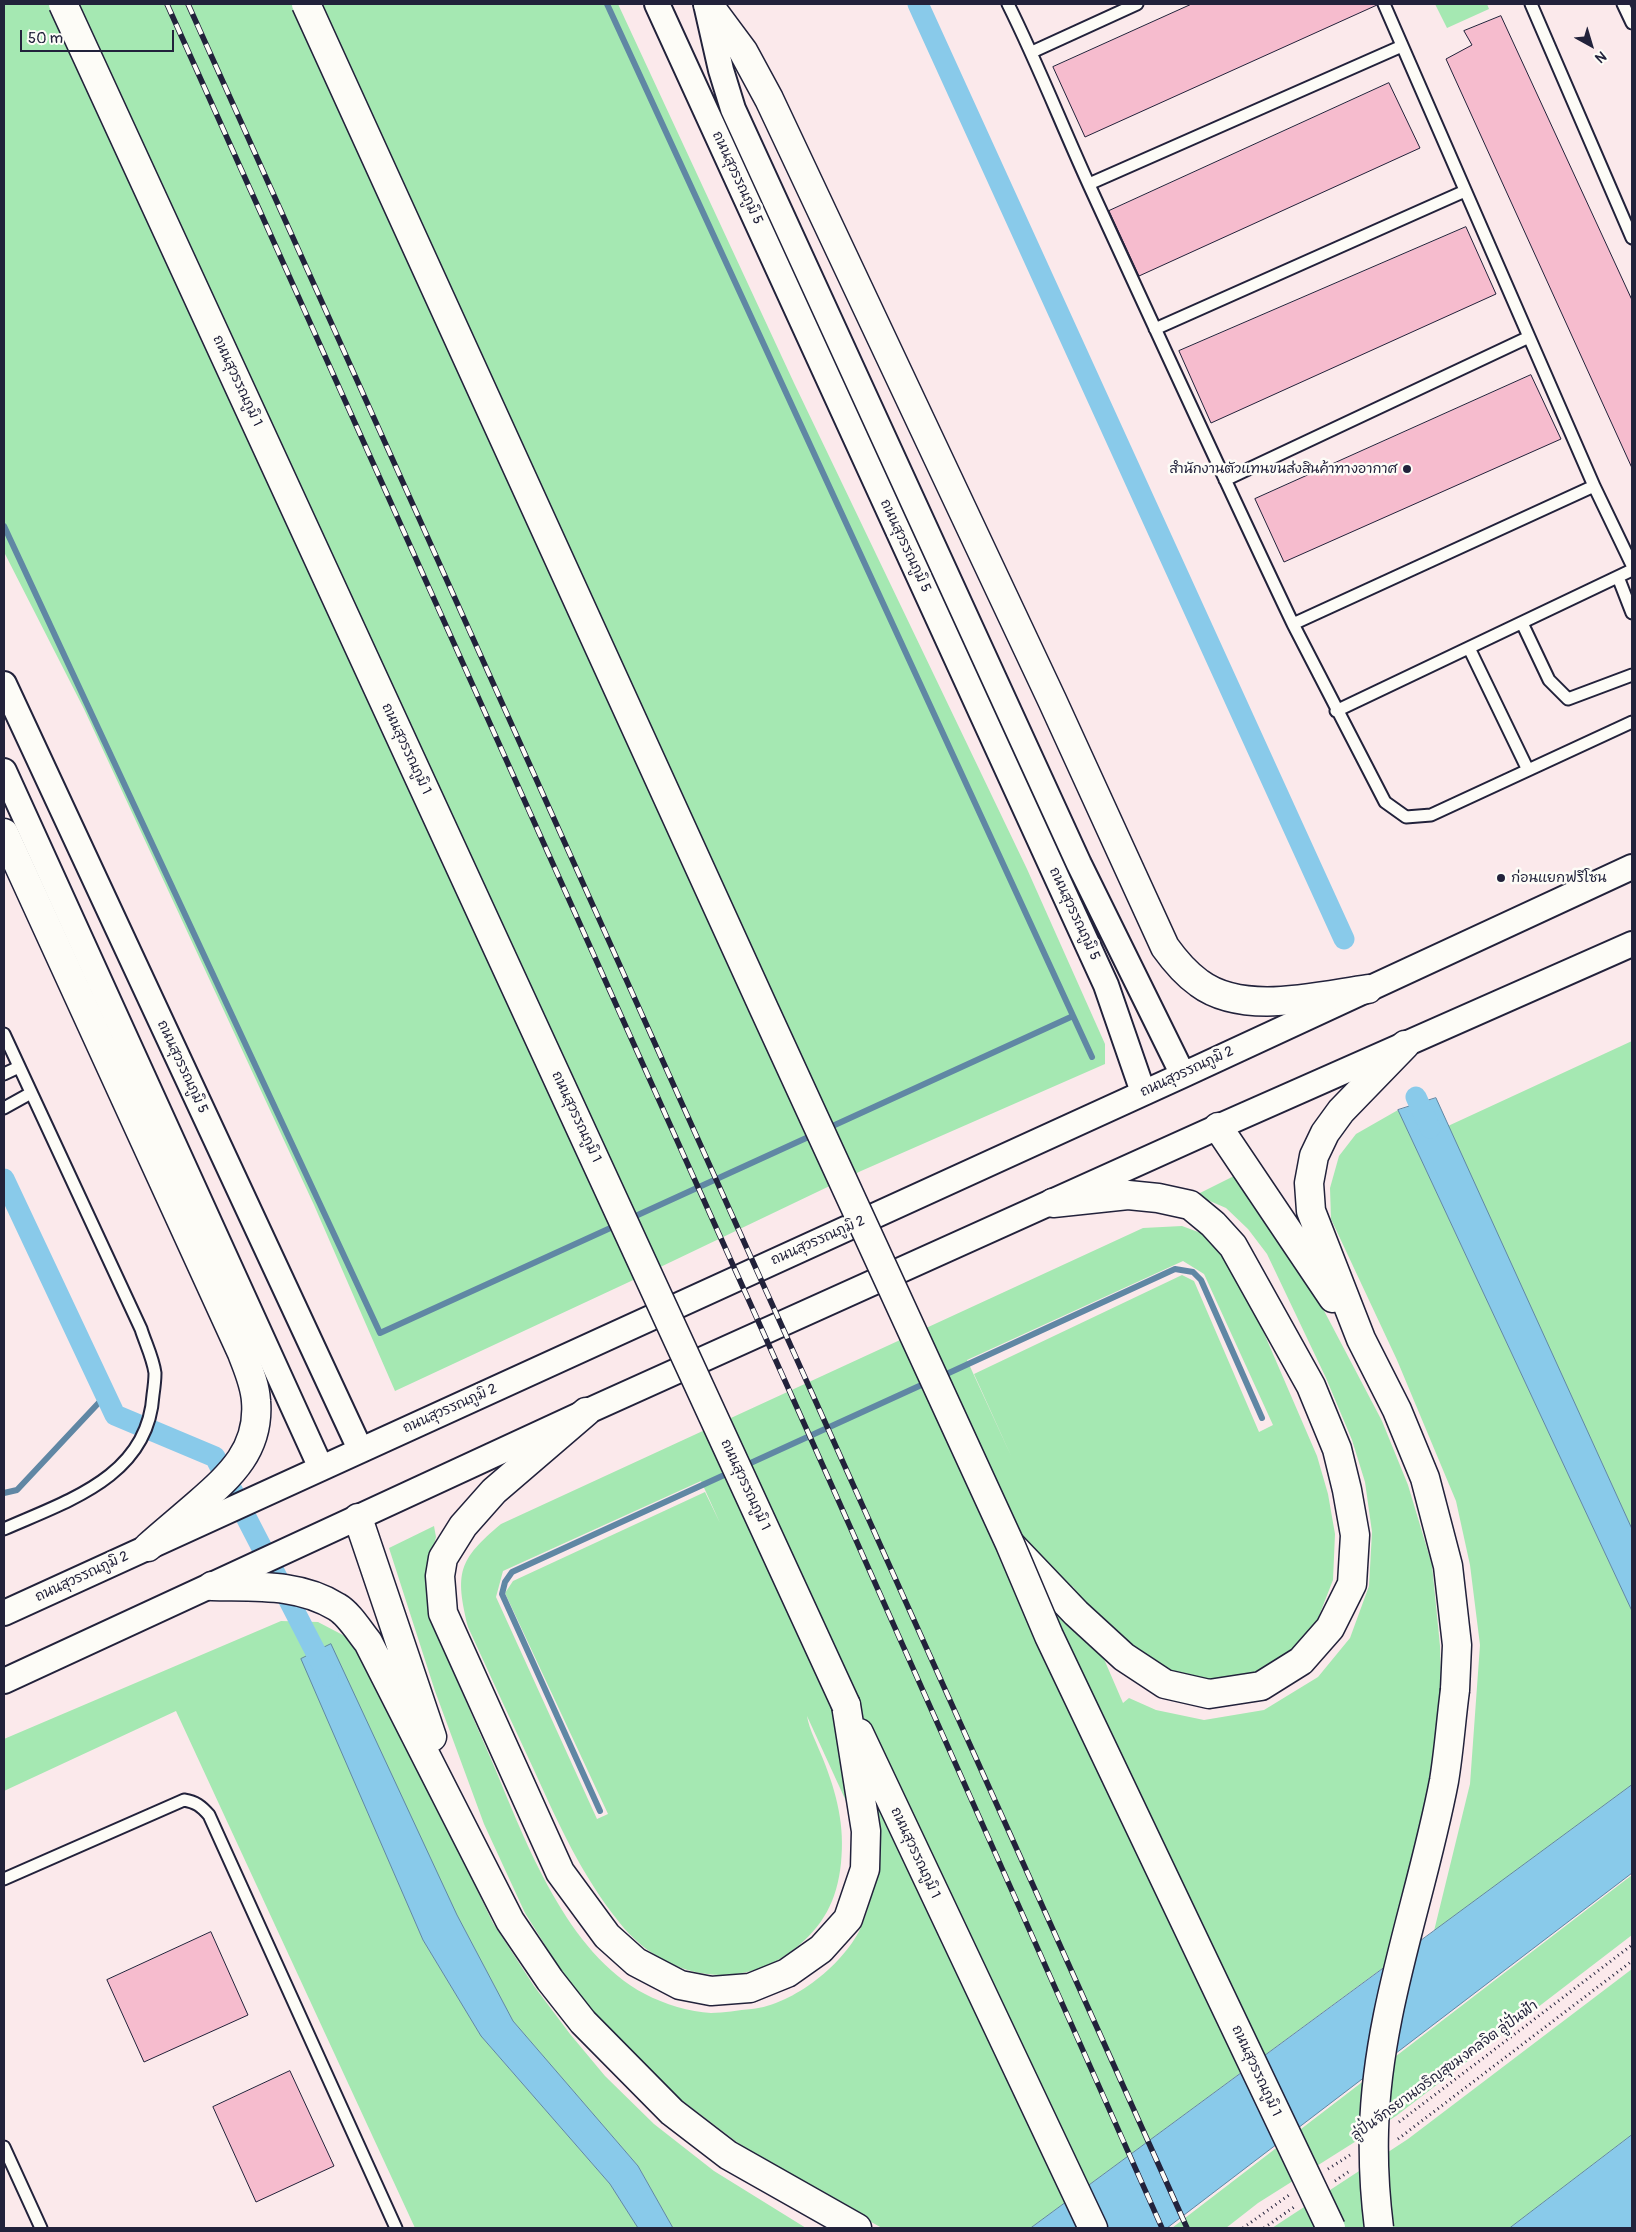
<!DOCTYPE html>
<meta charset="utf-8">
<style>
body{margin:0}
#map{position:relative;width:1636px;height:2232px;overflow:hidden;background:#fdfcf7;font-family:Pangolin,sans-serif}
canvas{display:block}
.frame{position:absolute;inset:0;border:5px solid #22223b;pointer-events:none}
.north{position:absolute;left:1566px;top:20px;width:50px;height:50px;-webkit-text-stroke:4px #fdfcf7;paint-order:stroke;rotate:141deg;font-size:14px;font-weight:700;line-height:20px;text-align:center;color:#22223b}
.north::after{content:'';display:block;margin:auto;width:18px;height:22px;background:#22223b;clip-path:polygon(50% 0,100% 100%,50% 72%,0 100%)}
.scale{position:absolute;left:20px;top:30px;width:154px;height:22px;box-sizing:border-box;border:2px solid #22223b;border-top:0;padding-left:6px;font-size:15px;line-height:18px;white-space:nowrap;color:#22223b;-webkit-text-stroke:4px #fdfcf7;paint-order:stroke}
</style>
<div id="map">
<canvas width="1636" height="2232"></canvas>
<div class="frame"></div>
<div class="north">N</div>
<div class="scale">50 m</div>
</div>
<script>
const c = document.querySelector('canvas').getContext('2d');
c.lineJoin = 'round';
function fillPath(path, color) { c.fillStyle = color; c.fill(path, 'evenodd'); }
function strokePath(path, color, width, dash) { c.strokeStyle = color; c.lineWidth = width; c.lineCap = dash ? 'butt' : 'round'; c.setLineDash(dash || []); c.stroke(path); }
function label(font, color, halo, rows, align = 'center') {
  c.font = font + ' Pangolin,"Playpen Sans Thai",sans-serif'; c.lineWidth = 5; c.setLineDash([]); c.textBaseline = 'middle'; c.strokeStyle = halo; c.fillStyle = color; for (const [text, x, y, turn = 0] of rows) {
    c.save(); c.translate(x, y); c.rotate((+turn || 0) * Math.PI / 180); c.textAlign = isNaN(turn) ? turn : align; if (halo) c.strokeText(text, 0, 0); c.fillText(text, 0, 0); c.restore();
  }
}
fillPath(new Path2D(`
 M4,4H1632V2075L1430,2228H4Z`), '#fbe9eb');
fillPath(new Path2D(`
 M4,4H618L794,383L1027,869L1105,1044V1064L861,1171L629,1282L395,1391L314,1205L84,709L4,552Z
 M1435,4H1487L1489,9L1447,28Z
 M1632,1041V1529L1448,1126Z
 M1398,1110L1632,1611V1785L1434,1931L1470,1784L1480,1645L1470,1565L1456,1501L1397,1360L1331,1219L1330,1188L1339,1156L1356,1134Z
 M1242,1172L1310,1284L1382,1421L1408,1485L1432,1565L1440,1646L1441,1686L1433,1778L1416,1859L1384,1967L1031,2228H882L797,2181L738,2143L680,2099L630,2054L594,2013L560,1969L525,1913L484,1824L435,1691L389,1548L434,1526L436,1537L425,1578L430,1617C451,1666 472,1716 494,1766C526,1843 567,1953 645,1994C664,2004 690,2012 711,2013C724,2013 738,2010 752,2009C793,2005 846,1963 862,1925C869,1908 873,1889 878,1871L807,1716C809,1729 818,1746 823,1759C837,1794 845,1826 841,1863C837,1901 823,1927 793,1950C736,1994 662,1977 619,1922C582,1876 558,1823 534,1770C512,1723 490,1675 468,1627C455,1573 458,1560 501,1524L1143,1228L1182,1226L1209,1236L1232,1259L1317,1456L1328,1494L1335,1534L1333,1580L1317,1621L1292,1651L1253,1674L1208,1682L1168,1674L1128,1652L1086,1607L1072,1585L1123,1703L1129,1698L1156,1710L1204,1720L1264,1710L1318,1677L1350,1638L1369,1586L1372,1532L1365,1482L1352,1440L1326,1378L1267,1254L1248,1229L1226,1208L1196,1195ZM1183,1261L1204,1274L1273,1425L1259,1432L1194,1281L1182,1275L974,1374L1012,1458L967,1360ZM701,1481L720,1523L705,1492L513,1581L505,1593L608,1814L597,1819L496,1597L503,1571Z
 M281,1621L318,1622L358,1643L493,1923L534,1986L570,2034L605,2076L654,2124L714,2171L806,2228H673L638,2166L513,2021L457,1915L302,1659L423,1940L481,2036L610,2184L638,2228H415L176,1711L4,1791V1739Z
 M1632,1875V1935L1396,2116L1258,2203L1226,2228H1172Z
 M1632,1969V2135L1510,2228H1272L1408,2139Z`), '#a5e8b2');
const water = new Path2D(`
 M1436,1098L1632,1529V1611L1398,1110Z
 M331,1644L457,1915L513,2021L638,2166L673,2228H638L610,2184L481,2036L423,1940L301,1659Z
 M1632,1785V1873L1167,2228H1031Z
 M1632,2135V2228H1510Z`);
fillPath(water, '#89caea');
strokePath(water, '#6087a4', 1);
strokePath(new Path2D(`
 M607,4L1092,1057
 M4,526L380,1333L617,1225
 M826,1129L1073,1016
 M629,1219L815,1134
 M940,1377L1175,1269L1193,1272L1201,1280L1262,1418
 M744,1466L928,1382
 M4,1493L17,1490L106,1395
 M600,1811L502,1594L505,1582L512,1572L733,1471`), '#6087a4', 6);
strokePath(new Path2D(`
 M918,4L1344,939
 M1416,1097L1430,1128
 M4,1179L115,1415L215,1457L328,1676`), '#89caea', 21);
const building = new Path2D(`
 M1192,4H1377V5L1085,137L1053,67Z
 M1501,16L1632,300V468L1446,59L1472,45L1464,31Z
 M1389,83L1420,148L1139,276L1109,211Z
 M1466,227L1496,294L1211,423L1179,351Z
 M1531,375L1561,439L1284,562L1255,499Z
 M211,1932L248,2015L144,2062L107,1980Z
 M290,2071L334,2166L256,2202L213,2107Z`);
fillPath(building, '#f6bcce');
strokePath(building, '#22223b', 1);
const service = new Path2D(`
 M1008,4C1038,64 1062,126 1090,187C1157,333 1224,479 1293,624L1594,486L1384,4
 M1531,4L1632,238
 M1623,4L1632,23
 M1032,52L1137,4
 M1089,184L1402,46
 M1155,329L1465,191
 M1225,480L1529,337
 M1594,486L1632,565
 M1618,577L1632,613
 M1522,623L1549,680L1568,699L1632,675
 M1293,624L1385,802L1406,817L1431,815L1632,722
 M1469,648L1528,770
 M1336,711L1632,570
 M4,1034L141,1329C145,1342 153,1358 155,1373C155,1380 154,1388 153,1395C148,1477 67,1501 4,1529
 M4,1074L19,1067
 M4,1108L31,1093
 M4,1879L184,1800C196,1802 201,1806 209,1815L396,2228
 M4,2147L41,2228`);
const minor = new Path2D(`
 M657,4L1106,985L1143,1092
 M706,4L721,70L733,109L1079,864L1183,1075
 M4,684L360,1449
 M4,771L321,1468
 M4,1613L1183,1075L1632,867
 M4,1681L586,1412L1218,1127L1632,944`);
const trunk = new Path2D(`
 M708,4L743,51L769,99L1052,700L1165,947C1175,961 1185,973 1199,983C1243,1016 1318,996 1368,989
 M4,833L242,1353C248,1369 255,1384 256,1401C260,1449 231,1475 198,1504C182,1518 165,1532 148,1547
 M1405,1045L1341,1111L1325,1133L1314,1156L1309,1183L1311,1211L1361,1339L1397,1410L1425,1478L1448,1566L1457,1645L1455,1690
 M1218,1127L1333,1298
 M586,1412L494,1491L463,1526L443,1558L440,1576L443,1613L560,1872L607,1936L636,1962L680,1985L711,1991L750,1988L787,1973L821,1949L848,1919L865,1869L866,1831L846,1705
 M358,1518L432,1737
 M1011,1545L1076,1613L1124,1657L1165,1684L1209,1694L1261,1686L1301,1661L1330,1628L1352,1584L1355,1535L1347,1490L1337,1449L1311,1386L1233,1246L1213,1224L1190,1205L1158,1198L1128,1195L1053,1203
 M212,1586C254,1587 299,1583 337,1607C349,1614 359,1631 368,1642L510,1921L550,1980L583,2022L672,2112L728,2155L857,2228
 M859,1733L1093,2228`);
strokePath(service, '#22223b', 15);
strokePath(minor, '#22223b', 28);
strokePath(trunk, '#22223b', 31);
strokePath(new Path2D(`
 M1399,2122L1632,1945
 M1398,2139L1632,1961
 M1328,2169L1350,2155
 M1335,2181L1351,2170
 M1243,2228L1289,2195
 M1264,2228L1294,2207`), '#22223b', 3, [1, 4]);
strokePath(service, '#fdfcf7', 11);
strokePath(minor, '#fdfcf7', 24);
strokePath(trunk, '#fdfcf7', 28);
const rail = new Path2D(`
 M167,4L807,1430L1162,2228
 M188,4L1187,2228`);
strokePath(rail, '#22223b', 5.5);
strokePath(rail, '#fdfcf7', 4, [11]);
const trunkBridge = new Path2D(`
 M63,4L846,1705
 M306,4L765,1011L1010,1544L1049,1636L1331,2228
 M1379,2228C1375,2196 1373,2163 1374,2130C1377,2011 1422,1897 1444,1781C1449,1751 1451,1720 1455,1690`);
strokePath(trunkBridge, '#22223b', 31, []);
strokePath(trunkBridge, '#fdfcf7', 28);
for (const [x, y, r, color] of [
 [1407,469,5,"#22223b"],
 [1501,878,5,"#22223b"]
]) { const dot = new Path2D(); dot.arc(x, y, r, 0, 2 * Math.PI); c.fillStyle = color; c.fill(dot); strokePath(dot, '#fdfcf7', 2); }
label('14px', '#22223b', '#fdfcf7', [
 ["ถนนสุวรรณภูมิ 5",737,178,65],
 ["ถนนสุวรรณภูมิ 1",237,381,65],
 ["ถนนสุวรรณภูมิ 5",905,546,65],
 ["ถนนสุวรรณภูมิ 1",406,749,65],
 ["ถนนสุวรรณภูมิ 5",1074,914,65],
 ["ถนนสุวรรณภูมิ 5",182,1067,65],
 ["ถนนสุวรรณภูมิ 2",1187,1072,-25],
 ["ถนนสุวรรณภูมิ 1",576,1117,65],
 ["ถนนสุวรรณภูมิ 2",818,1241,-24],
 ["ถนนสุวรรณภูมิ 2",450,1409,-24],
 ["ถนนสุวรรณภูมิ 1",745,1485,65],
 ["ถนนสุวรรณภูมิ 2",82,1577,-25],
 ["ถนนสุวรรณภูมิ 1",915,1853,65],
 ["ถนนสุวรรณภูมิ 1",1256,2071,65],
 ["ลู่ปั่นจักรยานเจริญสุขมงคลจิต ลู่ปั่นฟ้า",1445,2071,-36]
]);
label('14px', '#22223b', '#fdfcf7', [
 ["สำนักงานตัวแทนขนส่งสินค้าทางอากาศ",1397,469],
 ["ก่อนแยกฟรีโซน",1511,878,"left"]
], 'right');
</script>
